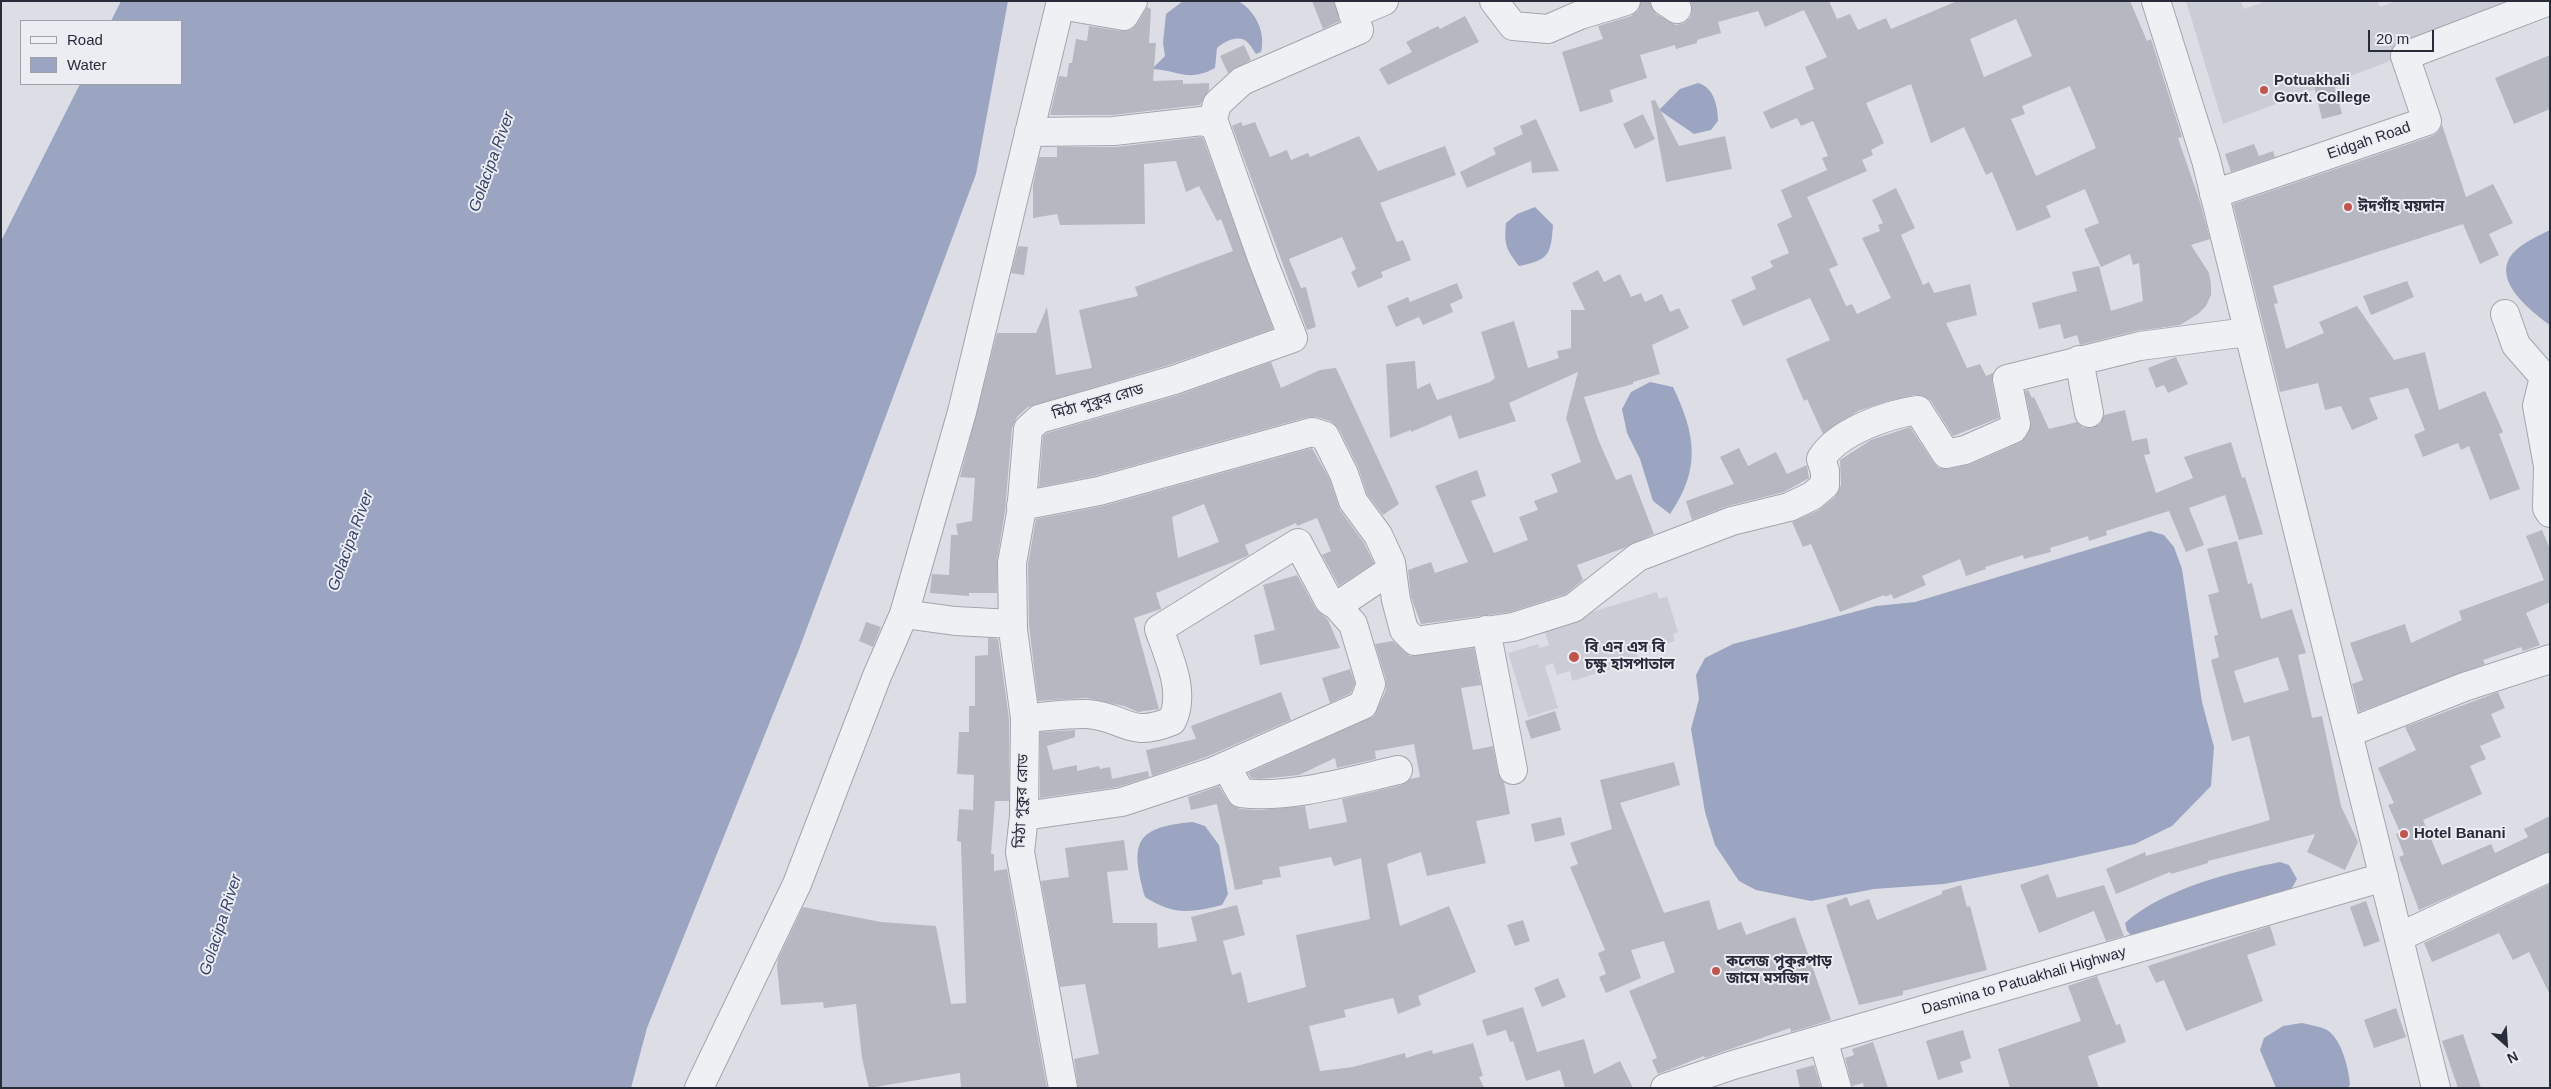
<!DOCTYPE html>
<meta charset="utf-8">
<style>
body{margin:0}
#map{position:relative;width:2551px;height:1089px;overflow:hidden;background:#dddee5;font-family:Arial,sans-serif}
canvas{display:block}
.frame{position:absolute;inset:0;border:2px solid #282b3a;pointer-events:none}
.legend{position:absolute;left:20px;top:20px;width:162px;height:65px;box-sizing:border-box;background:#ecedf3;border:1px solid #9e9fa9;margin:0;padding:6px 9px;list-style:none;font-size:15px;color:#282b3a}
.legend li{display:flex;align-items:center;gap:10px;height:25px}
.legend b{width:25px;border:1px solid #9e9fa9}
.north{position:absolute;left:2481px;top:1019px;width:50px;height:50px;-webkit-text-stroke:4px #ecedf3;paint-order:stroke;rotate:154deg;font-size:14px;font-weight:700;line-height:20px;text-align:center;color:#282b3a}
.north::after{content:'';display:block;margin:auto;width:18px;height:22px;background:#282b3a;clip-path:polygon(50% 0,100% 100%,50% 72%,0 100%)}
.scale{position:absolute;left:2368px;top:30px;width:66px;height:22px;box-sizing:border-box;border:2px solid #282b3a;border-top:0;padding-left:6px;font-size:15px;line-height:18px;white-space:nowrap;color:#282b3a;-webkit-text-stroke:4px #ecedf3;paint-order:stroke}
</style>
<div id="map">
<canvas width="2551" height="1089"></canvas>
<div class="frame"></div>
<ul class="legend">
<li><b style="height:6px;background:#eff0f4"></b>Road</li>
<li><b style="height:14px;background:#9ba5c2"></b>Water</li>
</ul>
<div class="north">N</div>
<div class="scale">20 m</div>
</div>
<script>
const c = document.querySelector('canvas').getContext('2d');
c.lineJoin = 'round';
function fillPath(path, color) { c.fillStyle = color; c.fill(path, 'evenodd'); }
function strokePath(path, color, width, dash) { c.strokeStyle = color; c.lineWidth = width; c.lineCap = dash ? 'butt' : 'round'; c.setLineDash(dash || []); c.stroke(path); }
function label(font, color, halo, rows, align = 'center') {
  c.font = font + ' Arial,"Noto Sans Bengali",sans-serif'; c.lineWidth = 4; c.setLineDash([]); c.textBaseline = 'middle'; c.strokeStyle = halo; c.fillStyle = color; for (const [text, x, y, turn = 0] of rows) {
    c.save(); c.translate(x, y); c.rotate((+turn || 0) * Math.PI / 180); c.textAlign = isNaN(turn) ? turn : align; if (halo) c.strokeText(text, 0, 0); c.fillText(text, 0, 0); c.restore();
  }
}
fillPath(new Path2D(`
 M2186,1H2241L2244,9L2266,1H2377L2380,7L2395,1H2549L2223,124Z
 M1657,592L1659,599L1667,596L1678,632L1673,634L1675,641L1646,650L1644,645L1635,648L1639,660L1572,681L1570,671L1557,675L1553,663L1545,666L1558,708L1528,717L1508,653L1538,644L1539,648L1549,645L1543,627Z`), '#cbcdd6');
fillPath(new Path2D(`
 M121,1H1008L976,174L798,652L647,1028L631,1088H1V241L80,84H181V21H111Z
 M1183,1H1238C1256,11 1266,33 1261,52L1256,54C1253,50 1252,47 1249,44C1241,33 1225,41 1217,48L1215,68C1187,83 1179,70 1152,69L1165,56L1163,43L1166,14Z
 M1698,83C1714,87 1718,107 1718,121L1711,130L1694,134L1659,110L1680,89Z
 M1535,207L1553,225C1551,255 1549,260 1519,266C1506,249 1504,245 1506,223L1517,214Z
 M2550,230V325C2531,311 2490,280 2513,253C2522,243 2538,236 2550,230Z
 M1650,382L1673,387C1696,435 1701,469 1670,514L1653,501L1640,459L1627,433L1622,409L1631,392Z
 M2150,531L2164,535L2174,547L2182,569L2202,702L2214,747L2211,786L2172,826L2135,844L2036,866L1944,884L1874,889L1811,901L1756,890L1739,881L1715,845L1705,812L1691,729L1699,699L1696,675L1705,658L1733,644L1791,629L1876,606L1915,602Z
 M1193,822L1205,826L1219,845L1228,894L1222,905C1190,913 1173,915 1145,897C1130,843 1134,827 1193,822Z
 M2280,862L2289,865L2297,879L2289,893L2134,938L2127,931L2125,923C2163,889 2231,872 2280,862Z
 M2302,1023C2309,1025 2318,1026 2325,1029C2341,1036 2349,1069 2350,1085L2347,1088H2276L2260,1050L2264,1038L2283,1026Z`), '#9ba5c2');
fillPath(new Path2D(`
 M1312,1H1334L1340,21L1323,29Z
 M1641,1H1650L1656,14L1676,25L1684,23L1690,18L1692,11L1691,1H1829L1837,19L1850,14L1858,30L1886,18L1891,29L1957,1H2130L2147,41L2151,39L2182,137L2178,138L2200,202L2210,239L2191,245L2209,273L2211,284V295L2206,306L2198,314L2180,325L2136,331L2080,345L2077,335L2064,339L2060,324L2039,329L2032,303L2077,291L2072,272L2099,266L2111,311L2143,301L2139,263L2133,265L2130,254L2101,267L2084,229L2099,223L2085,189L2046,206L2051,217L2017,231L1992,172L1986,175L1964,127L1931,143L1911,84L1866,103L1884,143L1871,150L1873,155L1862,160L1867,171L1807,197L1838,265L1829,269L1846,306L1852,304L1857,314L1891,298L1862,238L1880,231L1878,225L1883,223L1872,200L1896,188L1915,228L1901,235L1923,285L1929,282L1934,293L1970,284L1977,315L1946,323L1967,368L1980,364L1986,376L1993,373L1992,382L1999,418L1953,436L1931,401L1924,396L1915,395L1888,401L1858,411L1823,434L1807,399L1804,401L1786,359L1830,340L1810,298L1743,326L1731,300L1756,289L1751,277L1773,267L1770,261L1789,253L1777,224L1792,217L1781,190L1827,170L1822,158L1828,156L1813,121L1801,126L1797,118L1771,129L1763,112L1814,89L1805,67L1827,57L1804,10L1765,27L1758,11L1718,22L1721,33L1697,40V43L1676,49L1675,45L1640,55L1647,78L1610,90L1613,102L1580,112L1562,52L1603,39L1598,26L1631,16L1638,11ZM2016,19L2032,56L1984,77L1970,39ZM2070,86L2096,148L2036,176L2011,119L2025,114L2022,106Z
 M1147,7L1151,9L1149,43H1156L1153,81L1183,80V84L1209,83V90L1200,105L1113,115H1050L1059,76L1067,77L1069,63H1072L1076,39L1087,41L1089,26L1121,31L1131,30L1137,24Z
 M1465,16L1479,42L1388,85L1379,69L1412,52L1406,42L1438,26L1440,29Z
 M1244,45L1251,60L1228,73L1220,56Z
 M2550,55V109L2514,124L2495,78Z
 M2332,77L2342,114L2322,119L2313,82Z
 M1655,100L1679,146L1725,136L1732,169L1666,182L1651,101Z
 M1643,114L1655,139L1635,149L1623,124Z
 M1536,119L1559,171L1532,173L1531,161L1467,188L1460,172L1496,154L1493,148L1523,134L1520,126Z
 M1241,122L1243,126L1255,122L1270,157L1287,150L1291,160L1308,153L1310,157L1359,136L1378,171L1445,146L1456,175L1380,203L1397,242L1403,240L1411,260L1381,272L1383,277L1358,288L1351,272L1356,269L1342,237L1289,259L1301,288L1306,287L1316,327L1307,330L1232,126Z
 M2442,125L2466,197L2493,184L2513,223L2489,234L2499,255L2480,264L2463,224L2273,286L2278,303L2274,304L2286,349L2324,333L2319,322L2357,306L2394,360L2425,352L2439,410L2485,391L2503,432L2499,434L2520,489L2490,500L2469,446L2461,450L2458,443L2423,457L2414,435L2425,430L2408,388L2369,398L2378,419L2352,430L2341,406L2325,410L2318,383L2280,392L2233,204L2432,136L2438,132Z
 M1201,137L1203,138L1273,329L1169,365L1028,407L1017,417L1012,428L1005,511L997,560V593H969V596L930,593L932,574L949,575L951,535H958L956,524L972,521L975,478L960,477L997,333H1036L1047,307L1056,375L1092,368L1079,310L1138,296L1135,287L1233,251L1221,219L1217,221L1199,186L1186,192L1176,161L1144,164L1145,224L1060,225L1057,214L1033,218V185L1039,157H1057V147H1116Z
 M2254,144L2259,156L2273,151L2275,157L2231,172L2225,154Z
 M1018,246L1028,247L1024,275L1011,273Z
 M1598,270L1604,282L1620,274L1631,297L1641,293L1645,302L1662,294L1670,312L1679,308L1689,328L1652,345L1660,374L1633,382V384L1584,397L1598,439L1616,480L1631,474L1654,534L1624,548L1577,565L1583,580L1566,594L1510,612L1421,624L1411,597L1408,570L1431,562L1435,573L1468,562L1435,486L1477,470L1486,496L1471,501L1494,553L1528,540L1519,517L1538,510L1534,501L1558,492L1551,474L1581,462L1566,418L1578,372L1509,403L1516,421L1459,439L1451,415L1411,432V430L1390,438L1386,364L1415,361L1417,389L1430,383L1437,400L1490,382L1495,378L1481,332L1514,321L1528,368L1559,358L1557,351L1571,348V310H1585L1572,283Z
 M2407,281L2414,297L2371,315L2363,296Z
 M1457,283L1463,298L1450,304L1453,312L1423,325L1419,317L1396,327L1387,306L1408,297L1410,302Z
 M2176,357L2188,384L2168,393L2164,385L2156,388L2148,368Z
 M1271,362L1281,388L1320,370L1336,368L1399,504L1383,515L1367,494L1358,467L1339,429L1330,421L1316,417H1308L1095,476L1039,487L1043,436L1047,433L1178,395Z
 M2028,390L2032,398L2034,397L2049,429L2077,422L2083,428H2092L2100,424L2104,415L2125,410L2132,441L2147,438L2150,454L2144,455L2156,493L2193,478L2184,457L2231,442L2242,478L2245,477L2263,534L2239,540L2225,495L2189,508L2204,545L2186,552L2169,511L2106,531L2107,535L2089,541L2088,536L2050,548L2051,552L2024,559L2023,555L1985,567L1986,569L1966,576L1960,559L1922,576L1926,585L1894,599L1891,594L1885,597L1884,595L1840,612L1811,544L1803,547L1792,522L1819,510L1835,497L1841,485L1840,460L1871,440L1910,427L1933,462L1939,468L1949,469L1971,464L2019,443L2026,437L2031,422L2025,391Z
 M1312,448L1330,480L1340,510L1364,543L1374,563L1339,586L1322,555L1331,551L1317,518L1297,526L1296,523L1245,545L1249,555L1245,557L1156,593L1161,609L1134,618L1159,709L1138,712L1124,706L1087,698L1038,701L1029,625L1028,564L1036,519L1103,506ZM1204,504L1219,542L1178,558L1172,517Z
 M1739,448L1748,466L1776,452L1787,474L1807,465L1809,478L1784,492L1728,506L1692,520L1686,501L1734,484L1720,457Z
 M2542,530L2550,549V602L2526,613L2540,645L2523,651L2521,647L2483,660L2485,664L2359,712L2352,684L2363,680L2350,643L2405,624L2411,643L2462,620L2459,611L2544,580L2526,536Z
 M2237,541L2248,584L2252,583L2261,619L2292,609L2306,653L2298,655L2312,718L2322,716L2341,806L2358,842L2345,870L2307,852L2315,834L2208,861V863L2171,874L2170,872L2116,894L2106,869L2145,852L2146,856L2270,820L2249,736L2232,741L2211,660L2219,657L2214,636L2218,635L2208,595L2219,592L2207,549ZM2278,657L2289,690L2244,703L2234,671Z
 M1297,575L1316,609L1328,620L1340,648L1260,665L1254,635L1275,630L1263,585Z
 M866,622L881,627L873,647L859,641Z
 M988,638L998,639L1009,719V801H995L991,854H994V871L1007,869L1047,1088H961L960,1073L869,1088L862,1058L856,1004L824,1008L823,1002L781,1005L777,967L778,959L803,907L881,922L936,926L951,1004L966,1003L961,842L957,841L959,809L973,810L974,775L957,774L959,732H969V706H975V656L988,655Z
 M1393,641L1410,656L1474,648L1481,685L1461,688L1473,750L1493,746L1498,773L1504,782L1510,814L1476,821L1486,863L1427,876L1421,852L1387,864L1400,926L1449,906L1476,972L1418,996L1421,1005L1398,1014L1393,998L1344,1010L1346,1017L1309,1026L1320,1071L1353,1067L1405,1053L1406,1058L1432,1050L1433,1054L1473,1043L1483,1076L1479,1077L1484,1088H1078L1074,1059L1099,1054L1085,984L1060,987L1041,881L1069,877L1065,848L1124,840L1128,870L1107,872L1113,923H1157L1158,948L1197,941L1191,917L1237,905L1245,935L1223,941L1232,975L1241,972L1248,1003L1306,987L1296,935L1370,919L1361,858L1334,866L1331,857L1279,867L1281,877L1262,880L1263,884L1235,890L1217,804L1191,810L1188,797L1219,786L1228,801L1240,809L1260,810L1305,806L1309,829L1347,822L1342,799L1402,785L1410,779L1420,777L1414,744L1375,751L1376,759L1337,768L1335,758L1299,775L1260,779L1251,778L1248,773L1374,716L1386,690V680L1375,644Z
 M1350,669L1355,683L1351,693L1330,703L1322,678Z
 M1281,692L1291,720L1206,757L1152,776L1146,750L1196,739L1191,726Z
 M2498,692L2505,708L2491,714L2501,737L2480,746L2486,759L2470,766L2482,794L2423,820L2442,865L2491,844L2495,853L2528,837L2524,829L2550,816V852L2419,910L2399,857L2404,855L2396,834L2400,832L2388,805L2394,803L2378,768L2416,750L2405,727Z
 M1555,711L1561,730L1531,739L1525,721Z
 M1075,730V737L1047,746L1053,770L1077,765V771L1099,766L1100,769L1110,767L1112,779L1148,771L1149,777L1118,787L1040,798V732Z
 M1674,762L1680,785L1620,803L1664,913L1709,900L1718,930L1741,922L1746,935L1795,917L1831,1020L1791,1032L1790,1028L1705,1058L1704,1056L1658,1074L1652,1060L1657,1058L1629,991L1675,972L1664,941L1631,950L1641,978L1606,993L1599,977L1606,974L1598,953L1605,950L1570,867L1578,864L1570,843L1612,829L1600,780Z
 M1561,817L1565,835L1535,842L1531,824Z
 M2048,874L2057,898L2104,885L2124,936L2106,941L2094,911L2039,933L2020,885Z
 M2550,884V995L2529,952L2513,960L2499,933L2432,962L2424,943Z
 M1961,885L1967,907L1970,906L1987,970L1903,991V995L1859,1005L1826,905L1847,897L1850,906L1869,899L1877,920L1942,894V891Z
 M2366,901L2380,941L2364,947L2350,907Z
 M1523,920L1530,941L1515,946L1507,925Z
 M2270,926L2276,945L2247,955L2263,1001L2186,1031L2164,980L2156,983L2148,966Z
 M2097,976L2116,1025L2120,1024L2126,1042L2088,1056L2099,1088H2010L1998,1049L2081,1021L2068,986Z
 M1558,978L1566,997L1542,1007L1534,988Z
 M1523,1007L1537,1052L1584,1039L1594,1074L1620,1061L1633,1088H1565L1560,1070L1526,1081L1513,1041L1510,1042L1506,1030L1487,1036L1482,1020Z
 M2396,1008L2406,1037L2374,1048L2364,1020Z
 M1963,1030L1971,1058L1960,1062L1963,1072L1938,1080L1926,1041Z
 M2463,1034L2481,1088H2458L2442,1041Z
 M1873,1042L1888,1088H1864L1863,1083L1852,1086L1845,1058L1854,1055L1852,1049Z
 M1814,1065L1821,1088H1800L1796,1070Z`), '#b5b7c1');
const minor = new Path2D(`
 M1494,1L1513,26L1548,29L1580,15L1626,1
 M1665,1L1677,9L1674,1
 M2156,1L2206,160L2436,1088
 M1060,5L1124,16L1133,1
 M1353,14L1384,1
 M1212,123L1217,104L1242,81L1359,30L1349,1
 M1029,132L1114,131L1202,121L1215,125L1263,261L1293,338L1174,380L1039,419L1028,429L1021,513L1012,563L1013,630L1025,718L1024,816L1020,852L1063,1088
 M2214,194L2427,121L2405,56L2549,1
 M2505,314L2516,345L2544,377L2537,406L2548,466L2547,508L2550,513
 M2079,360L2089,413
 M1021,506L1099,491L1312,432L1325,436L1344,474L1353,501L1378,535L1391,563L1396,600L1404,630L1415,641L1513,627L1573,608L1638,557L1732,521L1789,507L1812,496L1825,485V471L1821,459C1837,432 1888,414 1918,410L1946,454L1965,450L2013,429L2016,424L2007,379L2140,346L2247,332
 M1337,606L1392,569
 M904,614L955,621L1013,624
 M1486,630L1513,770
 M2348,733L2464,687L2550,659
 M1226,766L1241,793C1290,799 1349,781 1398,770
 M1024,816L1122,802L1212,772L1363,705L1371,684L1353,624L1337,606L1329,601L1298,543L1159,629C1169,658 1186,692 1172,721C1127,739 1127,717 1087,714C1067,713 1045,717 1025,718
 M2399,937L2550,867
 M1823,1039L1837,1088
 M699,1088L797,884L877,676L904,614L962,412L1061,1
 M1665,1088L1733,1065L2384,877`);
strokePath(minor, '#a3a5ae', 30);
strokePath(minor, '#eff0f4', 28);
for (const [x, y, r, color] of [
 [2264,90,5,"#bf564e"],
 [2348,207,5,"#bf564e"],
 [1574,657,6,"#bf564e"],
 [2404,834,5,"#bf564e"],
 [1716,971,5,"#bf564e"]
]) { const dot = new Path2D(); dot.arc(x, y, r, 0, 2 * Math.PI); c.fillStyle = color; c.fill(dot); strokePath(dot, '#ecedf3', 2); }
label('bold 15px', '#282b3a', '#ecedf3', [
 ["Potuakhali",2274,81],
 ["Govt. College",2274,98],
 ["ঈদগাঁহ ময়দান",2358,207],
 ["বি এন এস বি",1585,648],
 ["চক্ষু হাসপাতাল",1585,665],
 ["Hotel Banani",2414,834],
 ["কলেজ পুকুরপাড়",1726,962],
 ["জামে মসজিদ",1726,979]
], 'left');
label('15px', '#282b3a', '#ecedf3', [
 ["Eidgah Road",2369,141,-19],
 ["মিঠা পুকুর রোড",1098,402,-16],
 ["মিঠা পুকুর রোড",1022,801,-88],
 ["Dasmina to Patuakhali Highway",2024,981,-16]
]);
label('italic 16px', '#374269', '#ecedf3', [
 ["Golacipa River",492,162,-70],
 ["Golacipa River",351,541,-70],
 ["Golacipa River",221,925,-72]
]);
</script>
